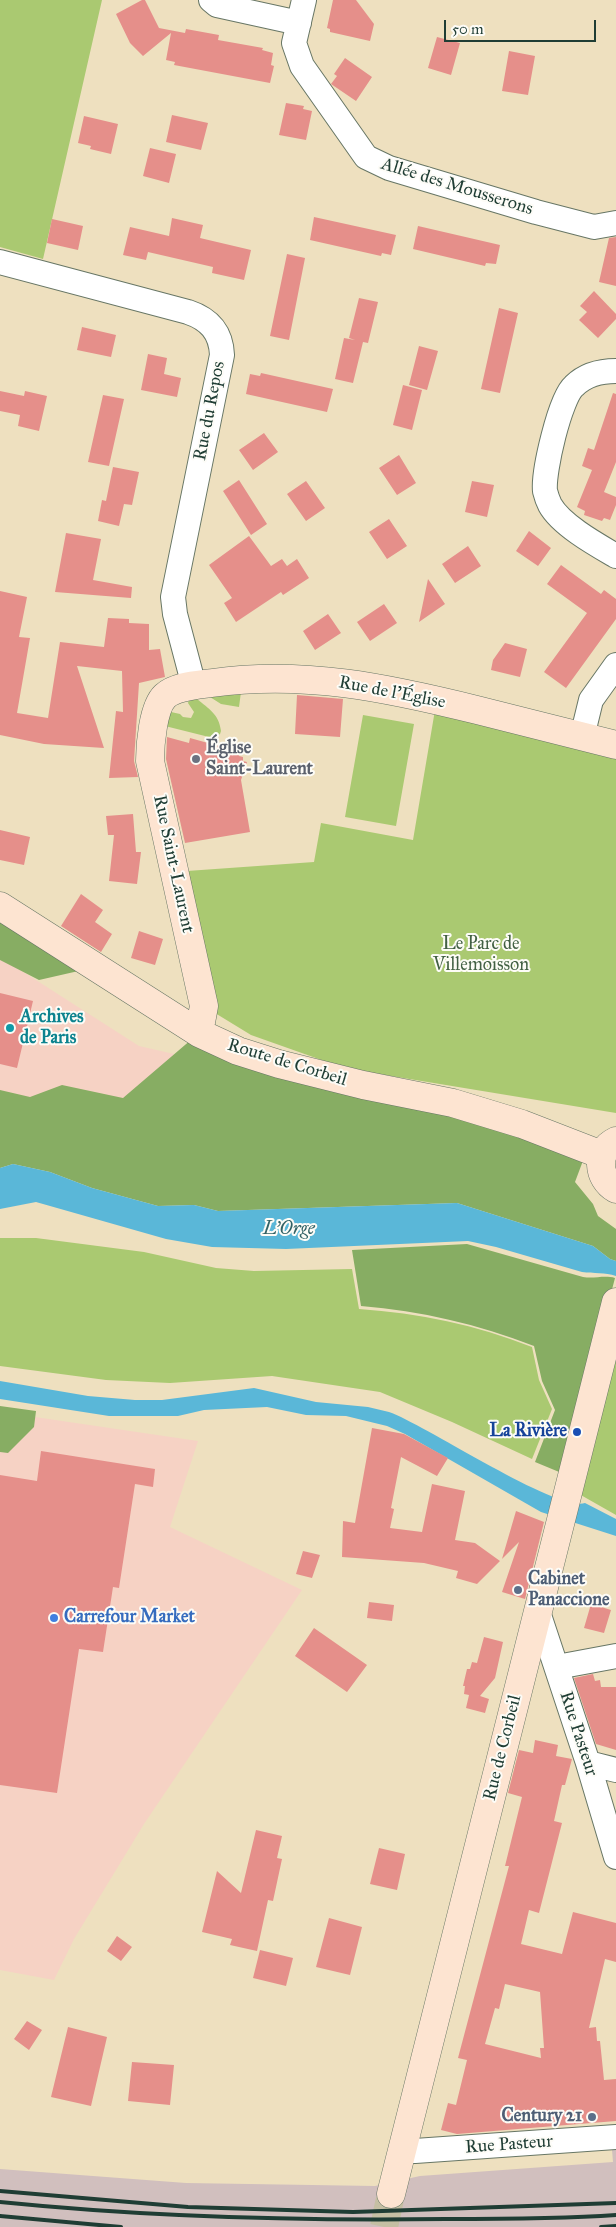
<!DOCTYPE html>
<meta charset="utf-8">
<style>
body{margin:0}
#map{position:relative;width:616px;height:2227px;overflow:hidden;background:#eee0bf;font-family:"IM FELL Great Primer",serif}
canvas{display:block}
.scale{position:absolute;left:444px;top:20px;width:152px;height:22px;box-sizing:border-box;border:2px solid #1f3d34;border-top:0;padding-left:6px;font-size:15px;line-height:18px;white-space:nowrap;color:#1f3d34;-webkit-text-stroke:4px #fdfcf7;paint-order:stroke}
</style>
<div id="map">
<canvas width="616" height="2227"></canvas>
<div class="scale">50 m</div>
</div>
<script>
const c = document.querySelector('canvas').getContext('2d');
c.lineJoin = 'round';
function fillPath(path, color) { c.fillStyle = color; c.fill(path, 'evenodd'); }
function strokePath(path, color, width, dash) { c.strokeStyle = color; c.lineWidth = width; c.lineCap = dash ? 'butt' : 'round'; c.setLineDash(dash || []); c.stroke(path); }
function label(font, color, halo, rows, align = 'center') {
  c.font = font + ' "IM FELL Great Primer",serif'; c.lineWidth = 4; c.setLineDash([]); c.textBaseline = 'middle'; c.strokeStyle = halo; c.fillStyle = color; for (const [text, x, y, turn = 0] of rows) {
    c.save(); c.translate(x, y); c.rotate((+turn || 0) * Math.PI / 180); c.textAlign = isNaN(turn) ? turn : align; if (halo) c.strokeText(text, 0, 0); c.fillText(text, 0, 0); c.restore();
  }
}
fillPath(new Path2D(`
 M0,957L139,1046L196,1059L232,1075L0,1137Z
 M35,1417L198,1441L170,1527L302,1590L144,1824L74,1939L54,1980L0,1970V1452H8L34,1427Z`), '#f6d2c4');
fillPath(new Path2D(`
 M612,2150H616V2227H0V2169L186,2183L375,2186L420,2176L613,2162Z`), '#d1bfbe');
fillPath(new Path2D(`
 M0,0H102L43,259L0,247Z
 M241,692L239,707L221,704L210,697Z
 M197,699C209,709 219,714 221,731L220,734L213,738L165,726L169,709L171,712L180,714L183,717L191,718L194,712L188,703L189,700Z
 M435,710L616,756V1113L373,1073L330,1063L251,1035L215,1013L187,871L314,862L321,823L413,840Z
 M363,715L414,724L396,826L345,817Z
 M0,1238H36L144,1252L216,1268L254,1271L352,1269L359,1309C419,1313 476,1325 532,1347L539,1380L552,1409L532,1459L452,1422L380,1392L272,1376L170,1383L106,1380L0,1366Z
 M616,1353V1515L579,1494Z`), '#aac971');
fillPath(new Path2D(`
 M0,906L96,967L39,980L0,960Z
 M199,1033L587,1150L575,1182L593,1204L598,1216L616,1229V1261L610,1259L593,1246L457,1203L218,1211L194,1205L158,1206L92,1188L50,1172L13,1164L0,1168V1090L30,1097L62,1085L123,1098Z
 M467,1244L583,1277C594,1279 604,1275 615,1278L564,1474L535,1462L555,1410L542,1381L534,1346C478,1324 421,1311 361,1306L352,1250Z
 M0,1406L36,1411L34,1427L8,1453L0,1452Z`), '#87ad63');
fillPath(new Path2D(`
 M13,1164L50,1172L92,1188L158,1206L194,1205L218,1211L457,1203L593,1246L610,1259L616,1261V1276C605,1272 594,1274 582,1272L496,1247L468,1241L286,1249L212,1247L166,1239L36,1202L0,1209V1168Z
 M0,1381L88,1396L135,1400H162L254,1388L316,1402L368,1407L389,1412C426,1425 556,1512 585,1503L616,1519V1536L541,1512L405,1434L387,1426L346,1416L306,1415L267,1407L204,1410L178,1416H109L0,1399Z`), '#5ab7d8');
fillPath(new Path2D(`
 M142,0H145L159,28L185,33L186,29L219,35L218,40L263,48L262,50L273,53L271,65L274,66L270,83L174,65L175,62L166,60L171,33L143,56L130,43L116,14Z
 M333,0H356L374,24L370,41L330,32V29L327,28Z
 M437,37L460,43L451,75L428,68Z
 M509,51L535,56L528,95L502,91Z
 M345,58L372,77L356,101L331,84L337,76L334,74Z
 M286,103L304,106L303,109L312,111L306,140L279,135Z
 M172,115L208,123L201,150L166,142Z
 M84,116L118,124L111,154L90,149L91,146L78,143Z
 M150,148L176,154L169,183L143,176Z
 M314,217L396,235L391,255L382,253L381,256L310,240Z
 M172,218L203,225L200,238L251,250L244,280L212,273L213,267L148,252L146,260L123,255L130,227L169,236Z
 M52,219L83,226L78,250L47,243Z
 M418,226L500,245L496,264L486,263L485,266L413,249Z
 M616,237V286L599,282L609,238Z
 M287,254L305,258L289,340L270,336Z
 M594,291L616,314V319L598,338L579,320L587,312L580,306Z
 M359,298L378,302L368,343L363,342L353,383L335,379L344,338L355,340L349,338Z
 M499,308L518,313L500,393L481,389Z
 M82,327L116,335L111,357L77,350Z
 M419,346L438,351L427,390L409,385Z
 M148,354L167,358L164,374L181,378L177,397L141,390Z
 M261,373L333,389L327,412L246,394L250,374L260,376Z
 M403,385L422,390L412,430L393,425Z
 M0,391L24,396L25,391L47,396L39,431L18,426L20,415L0,411Z
 M613,393L616,394V462L604,492L616,497V505L610,520L604,518L602,521L584,515L585,511L577,507L592,470L582,466L588,448L594,450Z
 M103,395L124,399L109,466L88,462Z
 M264,433L278,452L253,470L239,450Z
 M399,455L416,483L397,495L379,468Z
 M113,467L139,472L132,505L124,504L119,526L98,521L102,500L106,501Z
 M239,480L267,524L251,535L223,491Z
 M306,481L325,508L306,521L287,494Z
 M472,481L494,485L487,517L465,512Z
 M389,519L407,546L387,559L369,532Z
 M529,531L551,548L538,566L516,551Z
 M66,533L101,539L93,580L132,587L131,598L55,592Z
 M249,536L271,566L282,559L287,566L297,559L309,578L283,595L281,592L236,622L224,603L232,598L209,565Z
 M468,546L481,566L455,583L442,564Z
 M561,565L601,594L604,590L616,599V619L566,688L544,672L587,613L547,584Z
 M428,579L445,604L419,622Z
 M0,591L27,597L19,637L30,638L17,713L48,718L60,642L104,647L108,618L129,619V623L149,624V650L160,649L165,677L139,683L134,761L138,777L109,778L116,711L123,712L122,671L77,666L104,748L44,744L0,735Z
 M384,604L397,623L370,641L357,622Z
 M328,614L341,633L315,650L303,631Z
 M505,643L527,649L520,677L491,670L493,660Z
 M297,695L343,699L340,737L295,734Z
 M167,737L189,743L190,738L240,752L239,756L243,757V761L247,762L241,780L250,832L185,843L166,759Z
 M133,814L136,852H141L137,884L109,881L114,835H108L106,816Z
 M0,830L30,837L24,865L0,860Z
 M81,894L103,910L95,922L112,934L101,952L61,926Z
 M139,931L163,939L155,965L131,958Z
 M0,993L33,1001L17,1068L0,1064Z
 M372,1428L404,1434L448,1458L437,1476L401,1457L391,1508L394,1509L390,1528L422,1532L432,1484L465,1491L455,1540L475,1543L500,1561L477,1584L456,1578L458,1571L424,1563L342,1557L343,1521L355,1523Z
 M41,1451L155,1469L153,1487L135,1484L119,1588L113,1587L103,1652L79,1649L57,1793L0,1785V1475L37,1481Z
 M516,1511L544,1522L525,1599L502,1592L519,1542L502,1559Z
 M303,1551L320,1555L312,1578L296,1574Z
 M369,1602L394,1605L392,1621L367,1618Z
 M591,1604L611,1610L604,1633L584,1628Z
 M314,1628L367,1665L347,1692L295,1656Z
 M484,1637L503,1642L495,1678L480,1696L489,1699L485,1713L466,1708L469,1695L464,1694L465,1686H463L467,1669H470L472,1662L477,1663Z
 M593,1674L595,1681L600,1680L601,1687H616V1750L596,1744L574,1678Z
 M535,1740L558,1745L556,1756L572,1759L565,1785H562L554,1821L562,1823L539,1913L529,1910L521,1944L562,1954L573,1912L616,1923V1962L605,1959L589,2028L596,2027L597,2041H600L604,2080L616,2079V2121L457,2134L441,2130L448,2103L456,2105L467,2060L458,2058L509,1866H505L522,1797L508,1793L519,1750L533,1753ZM505,1984L540,1992L544,2048H540L541,2058L485,2044L495,2008L499,2009Z
 M256,1830L282,1836L277,1858L282,1859L273,1901L268,1900L257,1951L230,1945L232,1939L202,1932L217,1871L241,1893Z
 M379,1848L405,1854L397,1890L370,1884Z
 M329,1918L362,1927L350,1975L316,1967Z
 M117,1936L132,1947L121,1961L107,1951Z
 M260,1950L293,1958L286,1986L253,1978Z
 M27,2021L42,2030L29,2050L14,2039Z
 M68,2027L107,2037L91,2106L51,2097Z
 M132,2062L174,2065L170,2105L128,2101Z`), '#e58f8a');
strokePath(new Path2D(`
 M384,2227L391,2194`), '#c5bfa3', 28, [28, 14]);
const street = new Path2D(`
 M211,0L217,5L299,23
 M304,0L294,43L302,66L366,157L389,168L536,212L594,227L616,223
 M0,262L188,312C209,319 221,332 222,355L173,597L175,614L194,686
 M616,371C601,371 585,375 574,386C560,398 543,472 545,491C546,495 548,501 550,505C561,525 597,545 616,556
 M582,737L591,700L616,665
 M538,1612L588,1763L616,1857
 M557,1667L616,1656
 M588,1763L616,1770
 M401,2151H415L616,2137`);
const secondary = new Path2D(`
 M0,906L199,1033L238,1051L279,1064L363,1085L453,1103L522,1124L602,1155
 M199,1033L204,1006L150,761C150,745 153,707 165,696C176,686 198,685 212,683C304,670 388,688 477,710C523,722 570,733 616,745
 M616,1141C595,1151 597,1178 616,1189
 M391,2194L616,1302`);
strokePath(street, '#677665', 26);
strokePath(secondary, '#677665', 29);
strokePath(street, '#fff', 24);
strokePath(secondary, '#fde4d1', 28);
strokePath(new Path2D(`
 M0,2191L188,2207L353,2212L616,2203
 M0,2202C148,2217 297,2221 446,2219C503,2219 559,2219 616,2215
 M0,2216L121,2227
 M601,2227L616,2226`), '#1f3d34', 4);
for (const [x, y, r, color] of [
 [196,759,5,"#6b7280"],
 [10,1028,5,"#0f9aa8"],
 [577,1432,5,"#1a4fb4"],
 [518,1590,5,"#5c6f8a"],
 [54,1618,5,"#3f7fe0"],
 [592,2117,5,"#5c6f8a"]
]) { const dot = new Path2D(); dot.arc(x, y, r, 0, 2 * Math.PI); c.fillStyle = color; c.fill(dot); strokePath(dot, '#fdfcf7', 2); }
label('18px', '#1f3d34', '#fdfcf7', [
 ["Allée des Mousserons",457,187,17],
 ["Rue du Repos",210,411,-79],
 ["Rue de l'Église",392,693,11],
 ["Rue Saint-Laurent",173,864,78],
 ["Route de Corbeil",287,1063,17],
 ["Rue Pasteur",578,1734,72],
 ["Rue de Corbeil",503,1748,-76],
 ["Rue Pasteur",509,2145,-4]
]);
label('bold 18px', '#5b616d', '#fdfcf7', [
 ["Église",206,749],
 ["Saint-Laurent",206,770]
], 'left');
label('18px', '#426043', '#fdfcf7', [
 ["Le Parc de",481,945],
 ["Villemoisson",481,966]
]);
label('bold 18px', '#0d838f', '#fdfcf7', [
 ["Archives",20,1018],
 ["de Paris",20,1039]
], 'left');
label('bold 18px', '#164399', '#fdfcf7', [
 ["La Rivière",567,1432]
], 'right');
label('bold 18px', '#4e5e75', '#fdfcf7', [
 ["Cabinet",528,1580],
 ["Panaccione",528,1601],
 ["Century 21",582,2117,"right"]
], 'left');
label('bold 18px', '#366cbe', '#fdfcf7', [
 ["Carrefour Market",64,1618]
], 'left');
label('italic 19px', '#316265', '#fdfcf7', [
 ["L'Orge",289,1229]
]);
</script>
